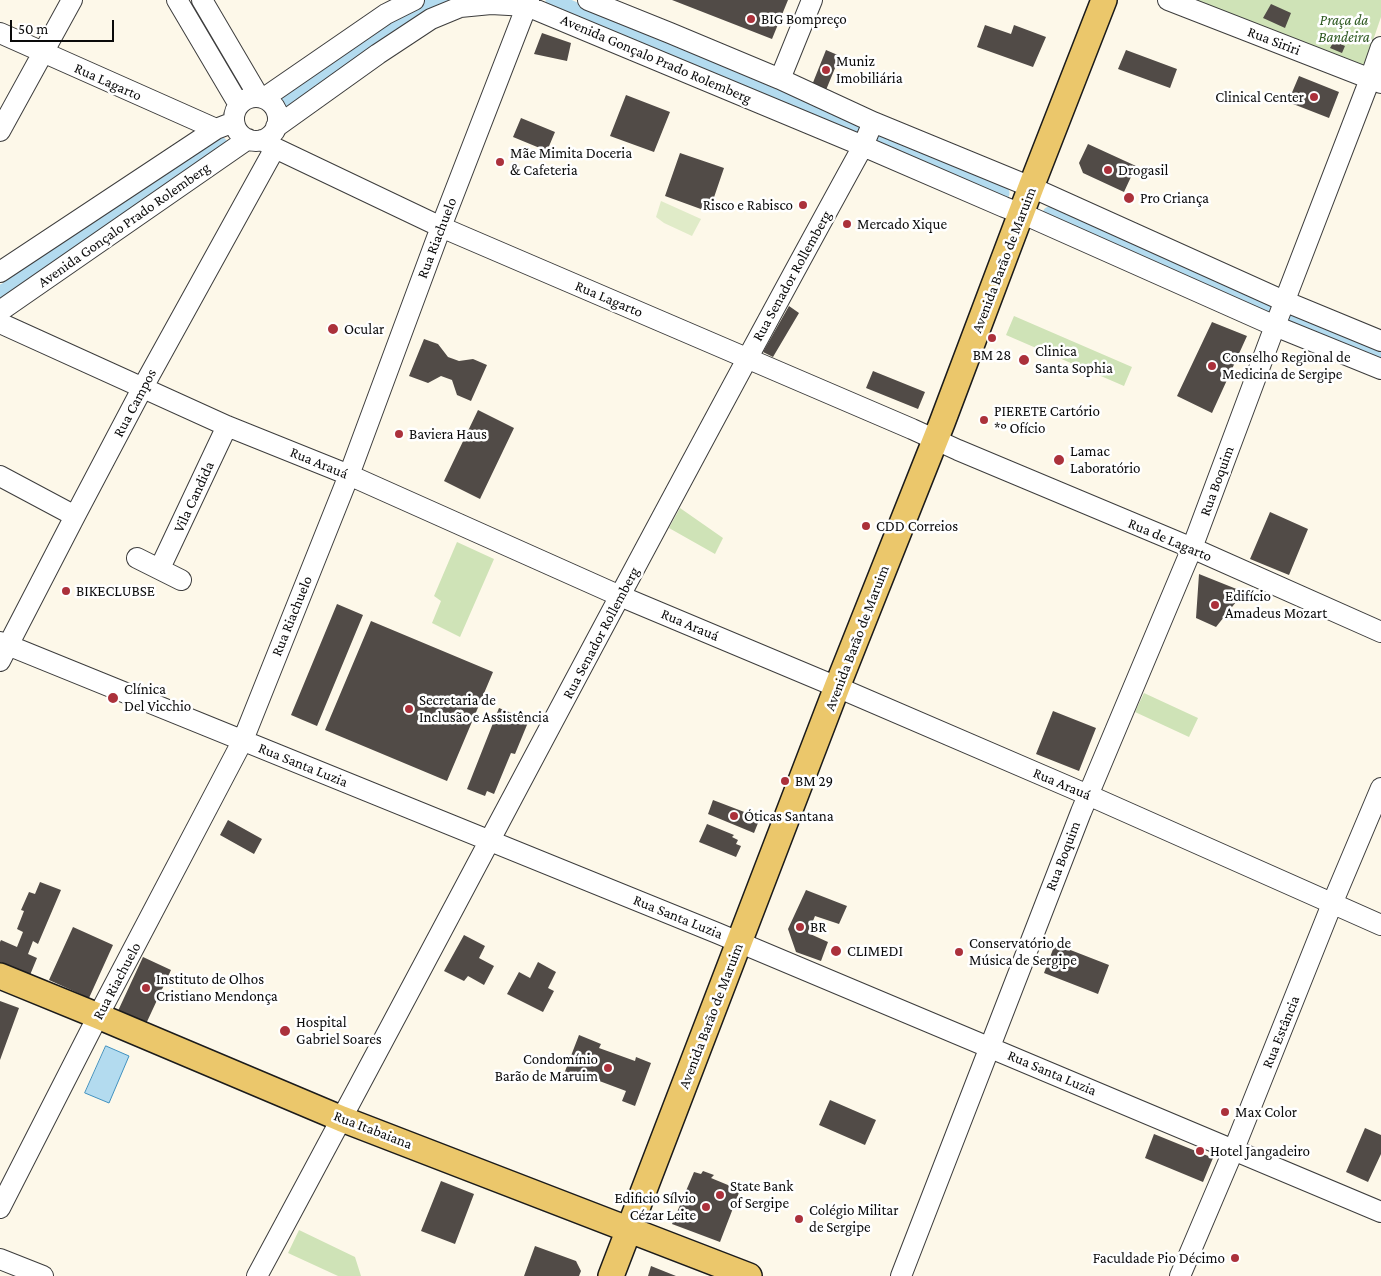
<!DOCTYPE html>
<meta charset="utf-8">
<style>
body{margin:0}
#map{position:relative;width:1381px;height:1276px;overflow:hidden;background:#fdf8e9;font-family:"Crimson Pro",serif}
canvas{display:block}
.scale{position:absolute;left:10px;top:20px;width:104px;height:22px;box-sizing:border-box;border:2px solid #0a0a0a;border-top:0;padding-left:6px;font-size:15px;line-height:18px;white-space:nowrap;color:#0a0a0a;-webkit-text-stroke:4px #fff;paint-order:stroke}
</style>
<div id="map">
<canvas width="1381" height="1276"></canvas>
<div class="scale">50 m</div>
</div>
<script>
const c = document.querySelector('canvas').getContext('2d');
c.lineJoin = 'round';
function fillPath(path, color) { c.fillStyle = color; c.fill(path, 'evenodd'); }
function strokePath(path, color, width, dash) { c.strokeStyle = color; c.lineWidth = width; c.lineCap = dash ? 'butt' : 'round'; c.setLineDash(dash || []); c.stroke(path); }
function label(font, color, halo, rows, align = 'center') {
  c.font = font + ' "Crimson Pro",serif'; c.lineWidth = 5; c.setLineDash([]); c.textBaseline = 'middle'; c.strokeStyle = halo; c.fillStyle = color; for (const [text, x, y, turn = 0] of rows) {
    c.save(); c.translate(x, y); c.rotate((+turn || 0) * Math.PI / 180); c.textAlign = isNaN(turn) ? turn : align; if (halo) c.strokeText(text, 0, 0); c.fillText(text, 0, 0); c.restore();
  }
}
fillPath(new Path2D(`
 M1194,0H1381V17L1364,67Z
 M1014,316L1132,367L1124,386L1006,335Z
 M680,508L723,538L715,554L669,528Z
 M457,542L494,559L460,637L432,623L441,601L434,596Z
 M1144,693L1198,718L1189,737L1135,712Z
 M299,1230L355,1257L361,1276H338L288,1253Z`), '#cfe3b7');
fillPath(new Path2D(`
 M661,201L701,219L692,236L664,223L656,217Z`), '#e0ebc8');
const water = new Path2D(`
 M106,1046L129,1056L109,1103L85,1093Z`);
fillPath(water, '#b3dbef');
strokePath(water, '#4191bf', 1);
strokePath(new Path2D(`
 M553,0L736,80L1002,193
 M287,99L388,27L441,0
 M1050,214L1381,352
 M0,293L6,290L95,225L220,144`), '#b3dbef', 15);
fillPath(new Path2D(`
 M672,0H788L772,39Z
 M1271,4L1291,13L1285,28L1263,18Z
 M985,25L1011,34L1014,25L1046,37L1033,67L977,47Z
 M542,33L571,43L567,61L534,54Z
 M1334,41L1345,46L1342,53L1330,48Z
 M826,50L840,56L826,90L812,85Z
 M1126,50L1177,69L1170,88L1118,69Z
 M1299,76L1339,92L1329,118L1288,102Z
 M626,95L670,112L654,152L610,136Z
 M521,118L555,132L547,151L513,137Z
 M1088,144L1136,166L1124,192L1083,173L1079,163Z
 M680,153L724,168L709,212L665,196Z
 M789,306L799,313L773,357L763,352Z
 M1212,322L1247,336L1212,413L1177,396Z
 M424,339L438,344L448,357L459,361L473,359L487,365L471,401L457,395L452,380L441,376L428,383L409,376Z
 M873,371L925,392L918,409L866,388Z
 M478,410L514,428L480,499L444,481Z
 M1270,512L1308,529L1289,575L1250,559Z
 M1199,574L1244,592L1216,627L1196,618Z
 M337,604L363,615L317,726L291,715Z
 M371,621L493,672L447,781L325,730Z
 M499,708L529,720L515,754L511,753L494,794L487,791L485,796L467,789Z
 M1053,711L1096,728L1079,771L1036,754Z
 M713,800L760,818L754,833L708,814Z
 M228,820L262,839L254,854L220,835Z
 M707,824L734,835L732,837L738,840L736,844L741,846L736,857L699,842Z
 M40,882L61,890L38,944L33,941L28,954L37,958L30,975L0,962V942L1,940L17,947L23,932L17,929L24,911L21,910L29,892L35,894Z
 M806,890L847,906L839,924L815,916L808,933L828,942L821,961L796,952L788,929Z
 M73,927L113,945L89,998L49,980Z
 M464,935L485,946L479,958L494,966L484,985L468,976L464,981L444,971Z
 M1055,944L1109,965L1098,994L1044,973Z
 M143,957L171,970L145,1026L117,1013Z
 M538,962L556,972L548,988L554,991L543,1012L507,994L519,972L530,978Z
 M0,1001L19,1008L0,1060Z
 M579,1035L601,1044L599,1048L635,1061L636,1057L651,1063L635,1106L622,1101L626,1091L586,1076L580,1080L564,1074Z
 M830,1100L876,1120L865,1145L819,1125Z
 M1365,1128L1381,1135V1154L1368,1182L1346,1172Z
 M1154,1134L1213,1158L1203,1182L1145,1158Z
 M703,1171L714,1175L711,1178L740,1190L720,1242L672,1224L694,1172L701,1174Z
 M441,1181L474,1194L455,1244L421,1231Z
 M535,1246L576,1261L581,1271L579,1276H524Z
 M651,1266L676,1276H648Z`), '#514b47');
const minor = new Path2D(`
 M177,0L239,105
 M202,0L259,97
 M588,0L670,33L780,79L873,122L1031,187L1284,301L1381,341
 M1168,0L1381,83
 M0,33L216,129
 M780,79L812,0
 M234 119a22 22 0 1 1 44 0a22 22 0 1 1-44 0Z
 M264,98L386,14L414,0
 M276,127L378,54L431,19L460,7L491,4L527,6L863,146L1004,207L1030,217L1275,326L1381,369
 M0,131L72,0
 M262,140L275,148L441,227L912,429L958,450L1192,548L1381,632
 M0,272L216,129L234,122
 M0,311L248,139
 M0,323L227,426L349,475L620,596L837,687L1088,795L1381,925
 M0,476L75,516
 M137,558L181,580
 M160,568L227,426
 M0,642L717,933L1381,1212
 M0,661L75,516L143,387L275,148
 M0,1208L98,1016L243,740L349,475L441,227L529,0
 M0,1259L43,1276
 M257,1276C460,900 657,520 863,146L873,122
 M901,1276L1081,812L1192,548L1275,326L1370,79L1381,47
 M1180,1276L1234,1149L1332,904L1381,788`);
const major = new Path2D(`
 M0,976L98,1016L342,1119L749,1276
 M611,1276L837,687L942,423L1031,187L1104,0`);
strokePath(minor, '#3d3d3d', 22);
strokePath(major, '#1b1b1b', 28);
strokePath(minor, '#fff', 20);
strokePath(major, '#ebc76b', 25);
for (const [x, y, r, color] of [
 [751,19,5,"#ab313b"],
 [826,70,5,"#ab313b"],
 [1314,97,5,"#ab313b"],
 [500,162,5,"#ab313b"],
 [1108,170,5,"#ab313b"],
 [1129,198,6,"#ab313b"],
 [803,205,5,"#ab313b"],
 [847,224,5,"#ab313b"],
 [333,329,6,"#ab313b"],
 [992,338,5,"#ab313b"],
 [1024,360,6,"#ab313b"],
 [1212,366,5,"#ab313b"],
 [984,420,5,"#ab313b"],
 [399,434,5,"#ab313b"],
 [1059,460,6,"#ab313b"],
 [866,526,5,"#ab313b"],
 [66,591,5,"#ab313b"],
 [1215,605,5,"#ab313b"],
 [113,698,6,"#ab313b"],
 [409,709,5,"#ab313b"],
 [785,781,5,"#ab313b"],
 [734,816,5,"#ab313b"],
 [800,927,5,"#ab313b"],
 [836,951,6,"#ab313b"],
 [959,952,5,"#ab313b"],
 [146,988,5,"#ab313b"],
 [285,1031,6,"#ab313b"],
 [608,1068,5,"#ab313b"],
 [1225,1112,5,"#ab313b"],
 [1200,1151,5,"#ab313b"],
 [720,1195,5,"#ab313b"],
 [706,1207,5,"#ab313b"],
 [799,1219,5,"#ab313b"],
 [1235,1258,5,"#ab313b"]
]) { const dot = new Path2D(); dot.arc(x, y, r, 0, 2 * Math.PI); c.fillStyle = color; c.fill(dot); strokePath(dot, '#fff', 2); }
label('15px', '#0a0a0a', '#fff', [
 ["BIG Bompreço",761,19],
 ["Muniz",836,61],
 ["Imobiliária",836,78],
 ["Clinical Center",1304,97,"right"],
 ["Mãe Mimita Doceria",510,153],
 ["& Cafeteria",510,170],
 ["Drogasil",1118,170],
 ["Pro Criança",1140,198],
 ["Risco e Rabisco",793,205,"right"],
 ["Mercado Xique",857,224],
 ["Ocular",344,329],
 ["Clinica",1035,351],
 ["Santa Sophia",1035,368],
 ["BM 28",992,355,"center"],
 ["Conselho Regional de",1222,357],
 ["Medicina de Sergipe",1222,374],
 ["PIERETE Cartório",994,411],
 ["*º Ofício",994,428],
 ["Baviera Haus",409,434],
 ["Lamac",1070,451],
 ["Laboratório",1070,468],
 ["CDD Correios",876,526],
 ["BIKECLUBSE",76,591],
 ["Edifício",1225,596],
 ["Amadeus Mozart",1225,613],
 ["Clínica",124,689],
 ["Del Vicchio",124,706],
 ["Secretaria de",419,700],
 ["Inclusão e Assistência",419,717],
 ["BM 29",795,781],
 ["Óticas Santana",744,816],
 ["BR",810,927],
 ["Conservatório de",969,943],
 ["Música de Sergipe",969,960],
 ["CLIMEDI",847,951],
 ["Instituto de Olhos",156,979],
 ["Cristiano Mendonça",156,996],
 ["Hospital",296,1022],
 ["Gabriel Soares",296,1039],
 ["Condomínio",598,1059,"right"],
 ["Barão de Maruim",598,1076,"right"],
 ["Max Color",1235,1112],
 ["Hotel Jangadeiro",1210,1151],
 ["State Bank",730,1186],
 ["of Sergipe",730,1203],
 ["Edificio Sílvio",696,1198,"right"],
 ["Cézar Leite",696,1215,"right"],
 ["Colégio Militar",809,1210],
 ["de Sergipe",809,1227],
 ["Faculdade Pio Décimo",1225,1258,"right"]
], 'left');
label('italic 15px', '#2f5a22', '#fff', [
 ["Praça da",1344,20],
 ["Bandeira",1344,37]
]);
label('15px', '#0a0a0a', '#fff', [
 ["Rua Siriri",1274,41,21],
 ["Avenida Gonçalo Prado Rolemberg",656,59,23],
 ["Rua Lagarto",108,82,24],
 ["Avenida Gonçalo Prado Rolemberg",124,225,-35],
 ["Rua Riachuelo",437,238,-69],
 ["Avenida Barão de Maruim",1004,260,-69],
 ["Rua Senador Rollemberg",792,276,-61],
 ["Rua Lagarto",609,299,23],
 ["Rua Campos",135,403,-62],
 ["Rua Arauá",319,463,22],
 ["Rua Boquim",1217,481,-70],
 ["Vila Candida",194,497,-65],
 ["Rua de Lagarto",1170,540,23],
 ["Rua Riachuelo",292,616,-68],
 ["Rua Arauá",690,625,23],
 ["Rua Senador Rollemberg",601,633,-62],
 ["Avenida Barão de Maruim",857,638,-69],
 ["Rua Santa Luzia",303,765,22],
 ["Rua Arauá",1062,784,23],
 ["Rua Boquim",1063,856,-69],
 ["Rua Santa Luzia",678,917,22],
 ["Rua Riachuelo",117,981,-62],
 ["Avenida Barão de Maruim",711,1016,-69],
 ["Rua Estância",1281,1032,-68],
 ["Rua Santa Luzia",1052,1073,23],
 ["Rua Itabaiana",373,1130,21]
]);
</script>
